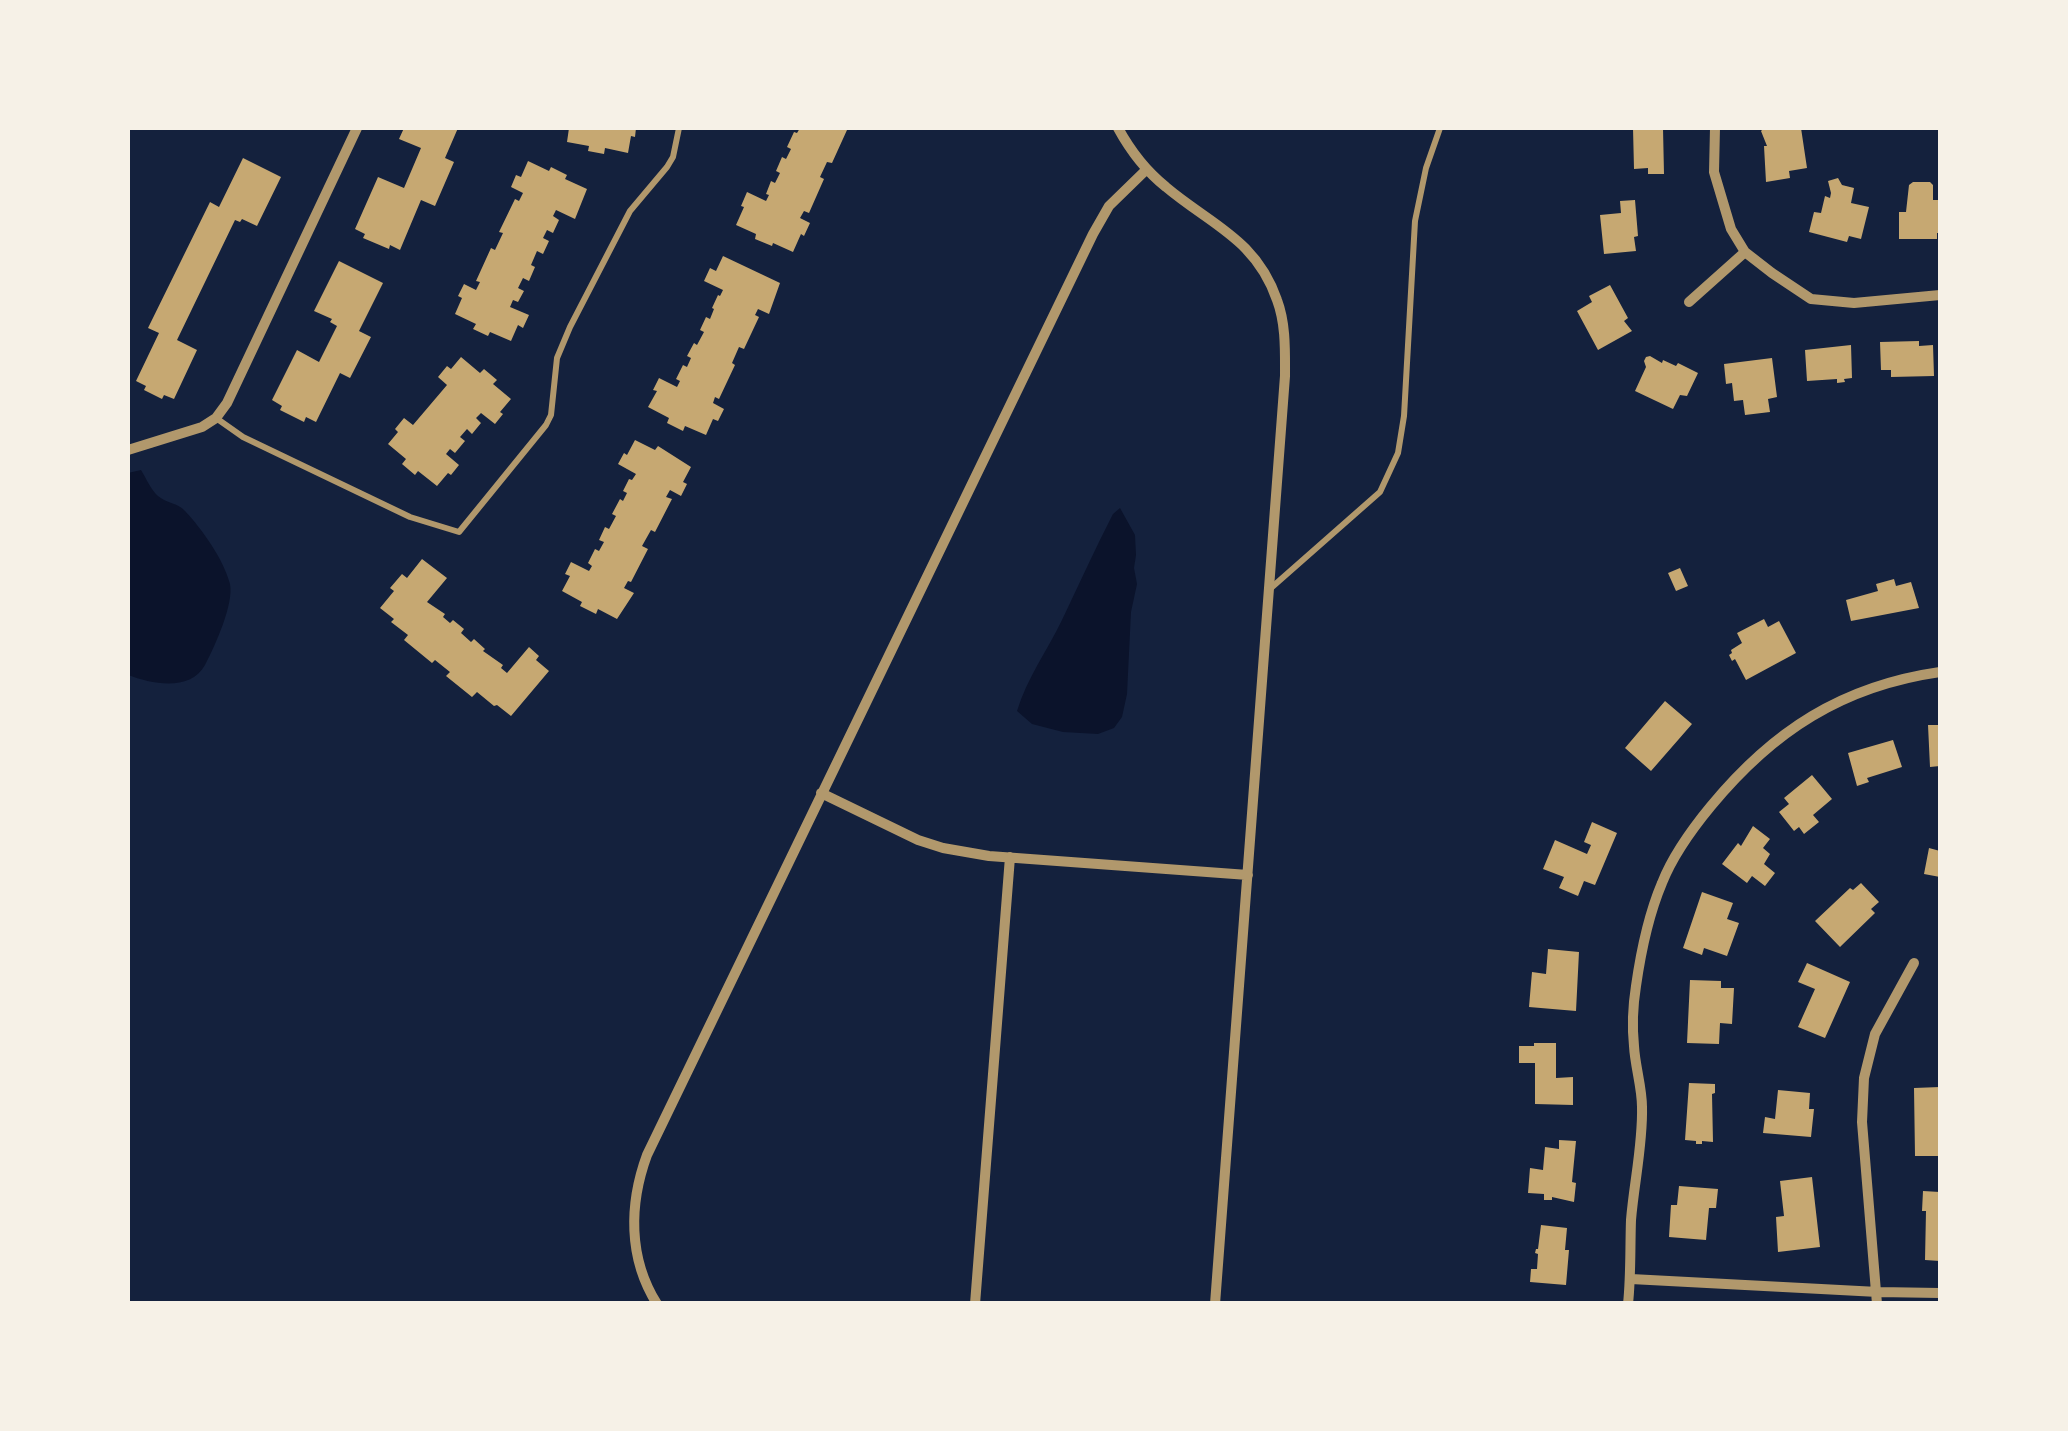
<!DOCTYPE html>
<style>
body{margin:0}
#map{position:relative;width:2068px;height:1431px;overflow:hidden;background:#14213d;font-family:"Fira Sans Condensed",sans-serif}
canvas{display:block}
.frame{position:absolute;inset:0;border:130px solid #f6f1e7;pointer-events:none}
</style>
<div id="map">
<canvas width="2068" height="1431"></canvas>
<div class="frame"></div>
</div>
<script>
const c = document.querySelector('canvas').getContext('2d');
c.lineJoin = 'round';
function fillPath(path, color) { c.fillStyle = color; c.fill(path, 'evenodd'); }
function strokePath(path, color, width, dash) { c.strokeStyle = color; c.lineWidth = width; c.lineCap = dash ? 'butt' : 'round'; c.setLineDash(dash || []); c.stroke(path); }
fillPath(new Path2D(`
 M141,470C146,478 151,490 158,496C166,503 178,503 185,511C202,529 224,560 230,584C234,604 215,646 205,665C190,692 152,684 128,675V473Z
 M1120,508L1135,535L1136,555L1134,568L1137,584L1131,612L1127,694L1122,717L1114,728L1098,734L1063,732L1032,724L1017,711C1027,678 1047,651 1062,620C1079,584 1095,549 1113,514Z`), '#0b132b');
fillPath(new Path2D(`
 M404,128H458L445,158L454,162L435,206L421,200L400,250L390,245L389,249L363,238L365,234L355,229L378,177L404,188L421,148L399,139Z
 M569,128H636L635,137L631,136L628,153L605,148L604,154L588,151L589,146L567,142Z
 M800,128H841L847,130L832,163L827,162L820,177L824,179L809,213L804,211L800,218L810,223L804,236L801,234L793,252L773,243L772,246L755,239L756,234L736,225L744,207L741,206L747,192L766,201L769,195L766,194L771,181L775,183L780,173L776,171L782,157L786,159L791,149L787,147L794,132L797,133Z
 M1633,128H1663L1664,174H1648V168L1634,169Z
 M1764,128L1773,130L1801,128L1807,168L1789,171L1790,178L1766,182L1764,146H1767L1761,131Z
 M243,158L281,177L257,226L242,219L240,222L235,220L177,340L197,350L174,399L164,395L162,399L144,390L146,386L136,381L159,333L148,328L210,202L219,207Z
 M528,161L549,171L551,167L567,175L565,179L587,189L575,219L556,210L553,216L559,220L553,233L547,230L543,238L549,241L543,254L537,251L531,265L535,267L529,281L523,278L518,288L524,291L518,302L513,300L510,307L529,315L523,328L518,325L511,341L490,332L488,336L473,329L476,324L455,314L462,298L458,296L464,284L476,290L480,282L476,281L491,248L495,250L503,233L499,232L515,199L519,201L523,193L511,187L516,175L521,177Z
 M1838,178L1842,185L1854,188L1851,203L1869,207L1861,239L1849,236L1847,242L1809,232L1814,212L1821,213L1825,196L1830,198L1831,193L1828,181Z
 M1913,182H1930L1933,185V200H1940V233H1937V239H1899V212H1906L1909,185Z
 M1635,200L1638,236L1634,237L1636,251L1604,254L1600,215L1621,213L1620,201Z
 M723,256L780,283L769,314L758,309L755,315L759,317L744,349L739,347L732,363L735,365L719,399L715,397L713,403L724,409L718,421L713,419L706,435L685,426L683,431L667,423L669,418L648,407L657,391L653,390L659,378L677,387L680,381L676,379L683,365L687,367L691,358L687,356L694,343L697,345L704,332L700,330L706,317L710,319L714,309L712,308L718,295L720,296L723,290L704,281L710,268L716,271Z
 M339,261L383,283L359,331L371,337L350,378L340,373L316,422L306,417L304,422L280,410L282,406L272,400L297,350L319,362L337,326L330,322L332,319L314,311Z
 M1610,285L1628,318L1624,321L1632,331L1598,350L1577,311L1592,302L1589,296Z
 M1919,341V346L1933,345L1934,376L1891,377V370H1881L1880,342Z
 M1851,345L1852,378L1844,379L1845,382L1837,383V379L1807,381L1805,350Z
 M1650,356L1662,363L1663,360L1676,366L1678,363L1698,373L1687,396L1680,395L1673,409L1635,391L1646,367L1644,361L1646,357Z
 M461,357L480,373L484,369L497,380L493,384L511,399L500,412L503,414L495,424L481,413L476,418L481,423L472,434L467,429L460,437L465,441L455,453L450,449L446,454L459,465L451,475L448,473L437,486L418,471L415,475L402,464L406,459L388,444L398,432L395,429L404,418L413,425L447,385L438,377L447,366L451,369Z
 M1772,358L1777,397L1768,399L1770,412L1745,415L1743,400L1734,401L1732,383L1726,384L1724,364Z
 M635,440L655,450L658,446L691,467L683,482L687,484L681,496L670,490L666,497L672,499L655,532L651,530L642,546L648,549L631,582L628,581L624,588L634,593L617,619L598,609L596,614L580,606L582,602L562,591L570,576L565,574L571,562L589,571L592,566L588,563L595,549L599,551L604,542L599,540L605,527L609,529L616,516L612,514L620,499L623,501L627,493L623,491L629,479L632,480L636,474L618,464L624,453L627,455Z
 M422,559L447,578L427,602L445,614L443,617L450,623L453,620L464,629L461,633L471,642L474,639L485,649L483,651L503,665L501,668L507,673L529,647L539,656L536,660L549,671L511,716L497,705L494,706L477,692L472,697L446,676L450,672L435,660L432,663L404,640L408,635L391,622L394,619L380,608L394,591L390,588L402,574L407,578Z
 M1680,568L1688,586L1676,591L1668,573Z
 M1894,579L1896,586L1911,582L1919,608L1851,621L1846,600L1878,591L1876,584Z
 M1764,619L1768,627L1779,621L1796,653L1746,680L1735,659L1732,661L1729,655L1732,653L1731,650L1742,643L1737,633Z
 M1665,701L1692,724L1651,771L1625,748Z
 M1928,725H1940V766L1930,767Z
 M1893,740L1902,767L1867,778L1869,782L1857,786L1848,753Z
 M1812,775L1832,799L1813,815L1819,822L1804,834L1799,827L1794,831L1779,812L1789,804L1784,798Z
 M1592,822L1617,833L1595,885L1584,881L1578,896L1559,888L1564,877L1543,869L1555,840L1587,854L1591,845L1584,842Z
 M1753,826L1770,839L1763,848L1770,854L1764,864L1775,873L1765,886L1752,876L1747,883L1722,864L1738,843L1741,846Z
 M1929,848L1940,851V877L1924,874Z
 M1861,883L1879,902L1871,909L1875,913L1840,947L1815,921L1850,888L1853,890Z
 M1702,892L1733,903L1727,919L1739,923L1727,956L1704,948L1702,955L1683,948Z
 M1548,949L1579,952L1576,1011L1529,1007L1532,972L1546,974Z
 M1807,963L1850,982L1825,1038L1798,1027L1815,989L1798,982Z
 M1690,980L1721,981V988H1734L1732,1024L1720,1023L1719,1044L1687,1043Z
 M1534,1043H1556V1078L1573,1077V1105L1535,1104V1063H1519V1046H1534Z
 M1689,1083L1715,1084V1093L1712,1094L1713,1142L1702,1141V1144H1696V1141L1685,1140Z
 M1940,1087V1156H1915L1914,1088Z
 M1778,1090L1810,1093L1809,1109H1814L1811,1137L1763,1133L1765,1117L1775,1119Z
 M1559,1140L1576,1141L1572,1182L1576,1183L1574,1202L1552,1197V1200H1544V1194L1528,1193L1530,1168L1543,1170L1545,1147L1559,1149Z
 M1812,1177L1820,1247L1778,1252L1776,1217L1784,1216L1780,1181Z
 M1679,1186L1718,1189L1716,1208H1709L1706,1240L1669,1237L1671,1205H1677Z
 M1923,1191L1940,1192V1261L1925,1260L1926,1211H1922Z
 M1541,1225L1567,1228L1565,1250H1569L1566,1285L1530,1282L1531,1269H1537L1538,1254L1535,1253L1536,1249H1538Z`), '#c6a872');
strokePath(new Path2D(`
 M216,418L243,437L410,517L459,532L546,425L551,415L557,358L570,327L630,211L667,167L673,157L679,128
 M1271,588L1380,492L1398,453L1404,416L1415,221L1426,168L1440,128`), '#b1986c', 6);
strokePath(new Path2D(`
 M1118,128C1130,150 1146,171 1166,187C1211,225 1256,239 1277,300C1286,324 1285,351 1285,376L1215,1304
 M1715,128L1714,172L1731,229L1745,252L1772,273L1811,299L1854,303L1940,295
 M1689,302L1745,252
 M128,450L202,427L216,418L227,403L357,128
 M821,793L918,840L943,848L989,856L1248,875
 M1631,1279L1878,1292L1940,1293
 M657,1304C628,1258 629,1204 647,1155L1093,234L1109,206L1147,169
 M975,1304L1010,857
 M1628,1304C1631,1276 1630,1248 1631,1220C1634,1183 1643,1144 1642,1107C1642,1087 1635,1066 1634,1046C1632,1027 1633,1005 1636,986C1641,951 1648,916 1662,883C1673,855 1692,829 1711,806C1773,731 1842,686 1940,672
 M1877,1304L1862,1122L1864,1078L1875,1034L1914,963`), '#b1986c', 10);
</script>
